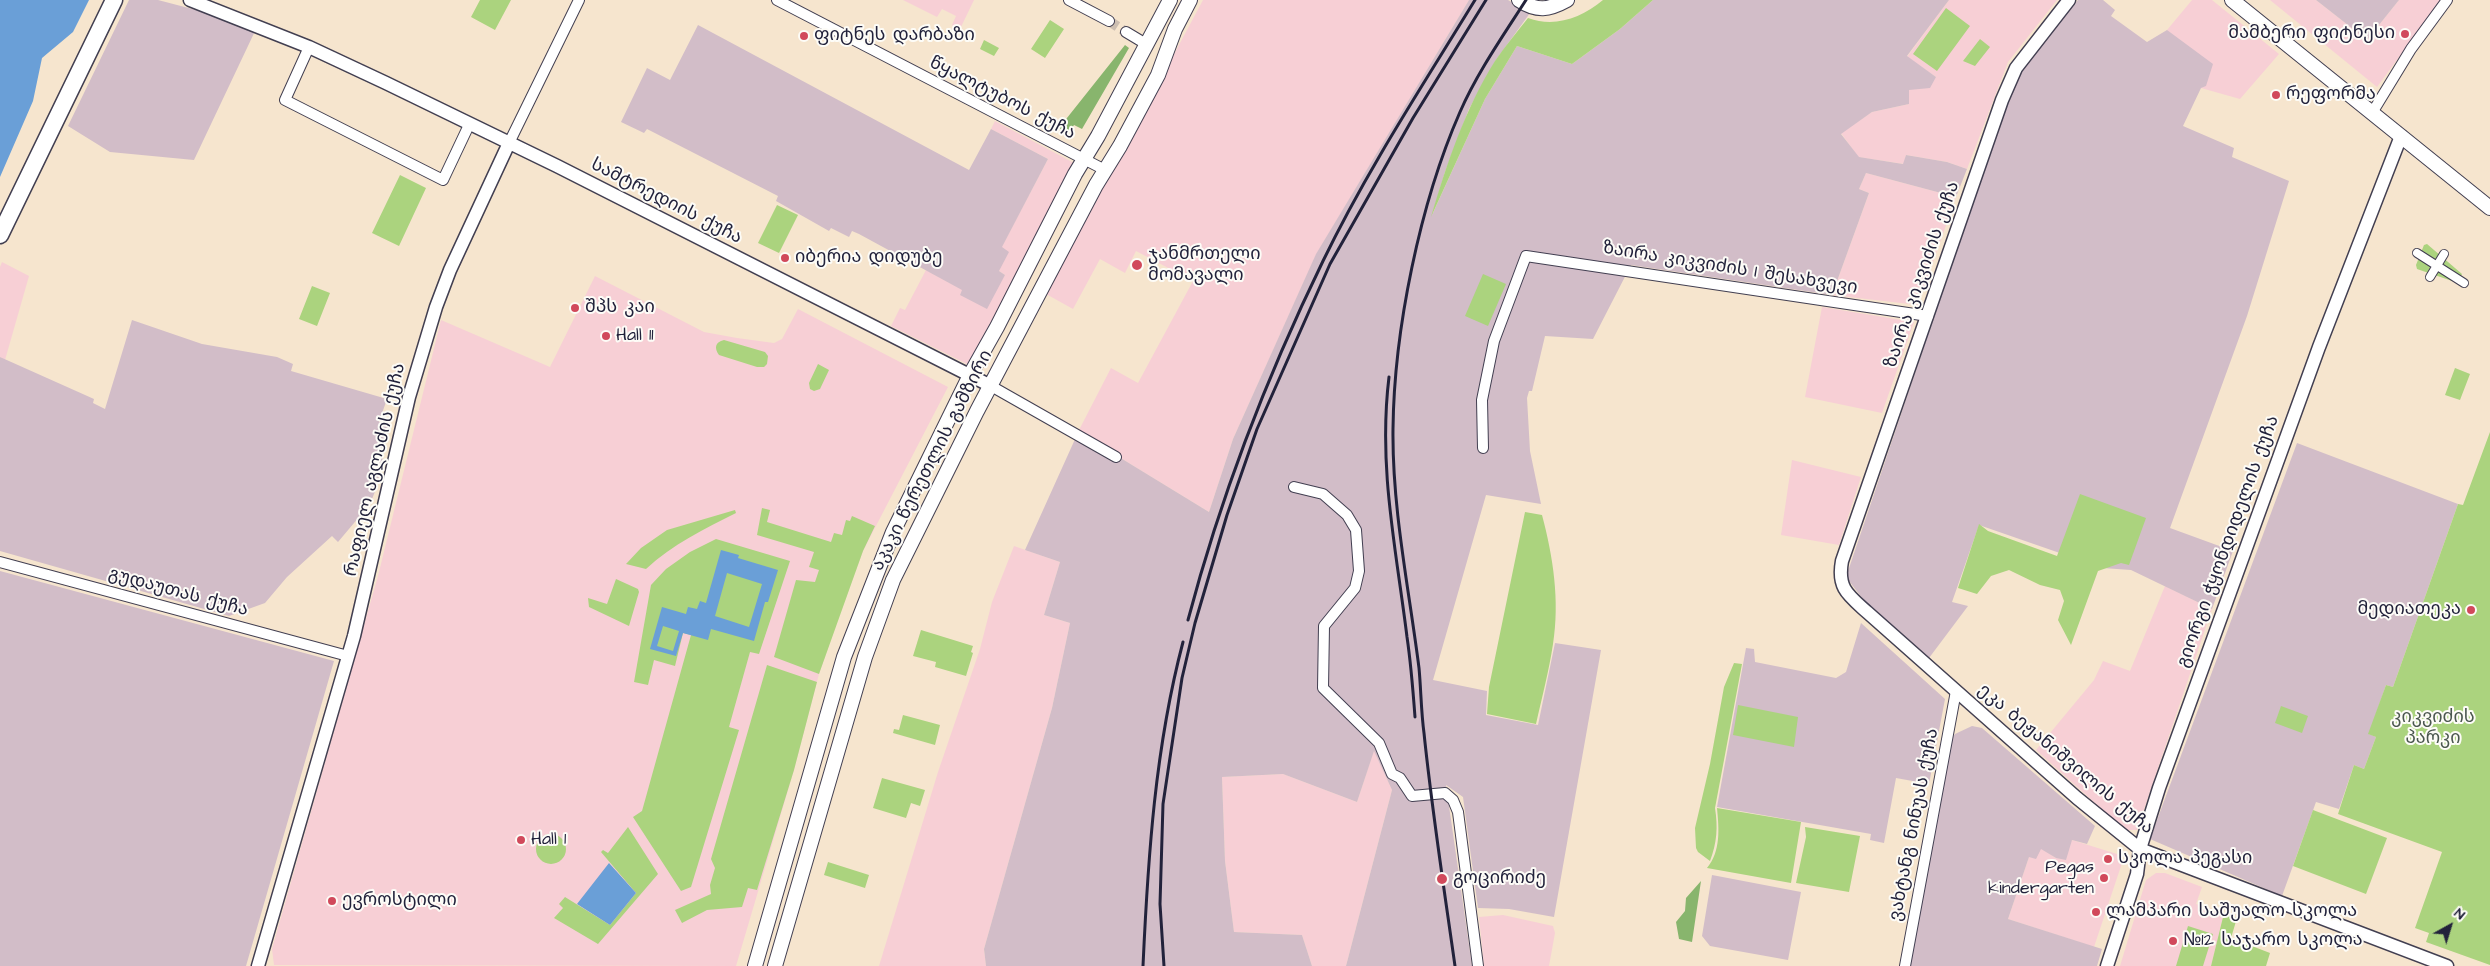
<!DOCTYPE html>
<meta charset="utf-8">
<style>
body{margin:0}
#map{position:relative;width:2490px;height:966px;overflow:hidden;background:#f6e5ce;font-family:"Architects Daughter",sans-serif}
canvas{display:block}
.north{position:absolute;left:2425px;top:901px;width:50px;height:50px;-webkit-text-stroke:4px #fdfcf7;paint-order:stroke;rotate:39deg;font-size:14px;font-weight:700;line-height:20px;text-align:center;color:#22223b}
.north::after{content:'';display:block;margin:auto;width:18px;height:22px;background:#22223b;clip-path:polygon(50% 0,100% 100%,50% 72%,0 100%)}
</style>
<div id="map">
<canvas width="2490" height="966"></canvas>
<div class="north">N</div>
</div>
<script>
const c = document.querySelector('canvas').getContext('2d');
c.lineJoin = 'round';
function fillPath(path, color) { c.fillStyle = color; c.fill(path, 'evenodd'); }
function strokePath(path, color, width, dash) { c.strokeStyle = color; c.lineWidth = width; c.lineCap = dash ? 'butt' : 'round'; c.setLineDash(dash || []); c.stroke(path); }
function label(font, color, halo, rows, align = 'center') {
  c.font = font + ' "Architects Daughter","Noto Sans Georgian",sans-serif'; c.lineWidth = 4; c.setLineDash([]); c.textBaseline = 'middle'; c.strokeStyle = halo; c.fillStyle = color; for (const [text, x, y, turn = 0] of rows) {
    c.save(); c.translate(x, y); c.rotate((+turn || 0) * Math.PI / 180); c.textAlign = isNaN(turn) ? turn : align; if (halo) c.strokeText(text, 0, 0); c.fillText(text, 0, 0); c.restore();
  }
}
fillPath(new Path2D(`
 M903,0H974L960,29L952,25L956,16L942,9L937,17Z
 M1203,0H1469L1316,255L1233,439L1209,512L1078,432L1111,368L1138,383L1193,281L1136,251L1125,273L1100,259L1073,309L1046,294Z
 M1949,0H2057L2008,62L1967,169L1947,162L1906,155L1904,164L1858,157L1841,133L1872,112L1909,104V90L1936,77L1907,57Z
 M2192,0H2212L2279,54L2240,99L2201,88L2167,30Z
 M2270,0H2316L2367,40L2399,0H2441L2377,87Z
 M995,121L1074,163L971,366L891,326L900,308L905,310L926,270L963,290L960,295L1005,275L999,271L1001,248L1048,159L991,129Z
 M1866,173L1956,197L1918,305L1832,295L1869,193L1859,189Z
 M2,262L29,276L5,360L0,357V267Z
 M595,276L704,332L737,338L774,343L782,339L798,309L948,387L863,551L839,616L819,674L794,770L736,966L274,965L272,949L378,576L441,320L550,367Z
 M1822,307L1914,322L1882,413L1805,397Z
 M1792,460L1861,477L1839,545L1781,535Z
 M1014,546L1060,562L1044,615L1070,623L1052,708L984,949L986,966H879L938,772L980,649L992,602Z
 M2165,586L2212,609L2137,830H2125L2036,750L2094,680L2103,661L2130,671Z
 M1374,750L1392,790L1346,966H1312L1302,935L1234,932L1225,861L1222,777L1283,774L1357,802Z
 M2072,840L2117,854L2122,863L2094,947L2008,919L2029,857L2041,848L2056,858Z
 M2156,873H2165L2202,887L2196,904L2224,913L2211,966H2120L2146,880Z
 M1503,915L1553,926L1555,933L1549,966H1484L1479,917Z`), '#f7cfd5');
fillPath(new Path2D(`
 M129,0H158L219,16L256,29L194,160L110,152L68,126Z
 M1469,0H1508L1530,13L1496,60L1469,109L1445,172L1432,215L1485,99L1517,46L1572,64L1620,29L1653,0H1949L1907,56L1936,77L1930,88L1909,90V104L1872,112L1841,134L1859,157L1903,164L1906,155L1947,162L1967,169L1956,197L1866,173L1859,189L1869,193L1832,295L1631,265L1593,339L1545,336L1532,391H1529L1527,398L1530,451L1541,504L1486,495L1433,680L1487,691L1486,715L1538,725L1555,643L1601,650L1554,917L1509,909L1478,908L1463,797L1446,785L1472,966H1346L1392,790L1374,751L1357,802L1283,774L1222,777L1225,861L1234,932L1302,935L1312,966H986L984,949L1052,708L1070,623L1044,615L1060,562L1025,550L1076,437L1119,457L1209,512L1233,439L1316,254Z
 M2078,0H2103L2115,10L2111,16L2147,42L2167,30L2213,64L2206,86L2201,88L2183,126L2234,148L2232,157L2289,181L2247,316L2170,528L2233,551L2212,609L2131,570L2103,568L1979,525L1952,602L1968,606L1929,658L1866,603L1846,577L2011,89L2020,71Z
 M2316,0H2399L2367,40Z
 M698,25L969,170L991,129L1048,159L1002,247L1009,252L999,271L1005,275L987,309L960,295L962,290L859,234L852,231L849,237L831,228L829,231L776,201L778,196L647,129L644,133L621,122L647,68L670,80Z
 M132,320L202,344L277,357L293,364L291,371L387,399L379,422L390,425L376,489L370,504L338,542L332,536L287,577L265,603L229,616L0,551V357L94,399L93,403L105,409Z
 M2297,443L2458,504L2393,687L2386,685L2369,734L2376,737L2364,769L2354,765L2339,809L2316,802L2282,896L2150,839Z
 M0,571L334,661L246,966H0Z
 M1861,623L1945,699L1929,784L1896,778L1884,843L1870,840L1871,834L1717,807L1746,648L1754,649L1755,662L1836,678L1846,672Z
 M1972,726L1982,728L2095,826L2087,844L2072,840L2066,860L2056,858L2041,849L2036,859L2029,857L2008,919L2102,949L2097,966H1908L1949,742L1955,734Z
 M1712,875L1801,892L1788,960L1710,946L1702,936Z`), '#d2bdc8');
fillPath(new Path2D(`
 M480,0H511L495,30L471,17Z
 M1603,0H1653L1620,29L1572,64L1517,46L1485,99L1431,217C1447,163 1465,109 1495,61C1505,46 1517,32 1528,18C1555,28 1581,18 1603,0Z
 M1946,8L1970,26L1937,71L1913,54Z
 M1050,20L1064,29L1045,58L1031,49Z
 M1980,39L1990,47L1975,66L1963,61Z
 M984,40L999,48L994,56L980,49Z
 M400,175L426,188L399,246L372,233Z
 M777,205L798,215L779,253L758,243Z
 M2427,244L2462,274L2458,283L2417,269L2416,265L2424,245Z
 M1483,274L1506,284L1488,326L1465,316Z
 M312,286L330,293L317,326L299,319Z
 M724,340L765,352L768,356L767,364L764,367H757L719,355C714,348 715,342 724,340Z
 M818,364L829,370L820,389L814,391L810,389L809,383Z
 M2455,368L2470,374L2460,400L2445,395Z
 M2490,432V965L2426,942L2429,933L2415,928L2442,852L2338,814L2354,765L2364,769L2376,737L2368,734L2386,685L2393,687L2458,504L2463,505Z
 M2080,494L2146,518L2129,565L2121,563L2098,571L2071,645L2058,620L2064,601L2060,590L2040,585L2009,570L1991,576L1977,594L1958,588L1979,524L1988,531L2057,556Z
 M762,508L770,510L767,522L831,542L834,533L842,535L846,520L850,521L852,516L875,526L863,551L819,674L774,657L796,580L815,582L819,570L809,567L814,552L757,535Z
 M735,510L736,513C704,529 673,544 646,569L626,564L641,548L667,530Z
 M1525,512L1542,515C1553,556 1560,601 1553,644C1549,671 1542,697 1536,724L1487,714L1489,687Z
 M716,539L790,561L759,654L750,652L729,727L739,730L691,887L681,891L633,817L642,811L691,635L683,633L675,666L654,660L648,685L634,682L651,585L666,569L690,552Z
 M616,579L638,589L639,592L629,626L589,607L588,598L607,604Z
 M921,630L973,646L971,652L973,653L966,676L935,667L936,662L913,656Z
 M1734,663L1742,664L1715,808C1718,827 1717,843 1710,861L1698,852L1696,848L1695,828L1710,764L1724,687Z
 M767,665L817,682L794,770L757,890L748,888L742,907L707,910L682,923L675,910L711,894L710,885L715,868L711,859Z
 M1738,705L1798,717L1794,747L1733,735Z
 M2281,706L2308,716L2302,733L2275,723Z
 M903,715L940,725L935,745L893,733L894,729L899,730Z
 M882,778L925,790L920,806L911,803L906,818L873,808Z
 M1717,808L1801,822L1791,883L1707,868C1721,851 1719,829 1717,808Z
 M2313,810L2387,838L2366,894L2293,866Z
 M628,827L658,874L598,944L554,918L563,908L559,904L565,897L610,925L636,893L601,852L603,850L608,853Z
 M1805,827L1860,836L1849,892L1796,883L1806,837Z
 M536 849a15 15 0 1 1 30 0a15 15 0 1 1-30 0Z
 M828,862L869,875L865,888L824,875Z
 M2224,913L2237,918L2231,938L2270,953L2266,966H2211Z
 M2188,926L2213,934L2203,966H2176Z`), '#abd37e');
fillPath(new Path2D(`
 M1125,45L1129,48L1082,129L1074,125L1069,133L1059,128Z
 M1701,881L1692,942L1679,939L1676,922L1685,911L1686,898Z`), '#88b56d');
fillPath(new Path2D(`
 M0,0H89L73,32L42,58L33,101L0,177Z
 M721,550L739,555L738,558L778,570L768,602H765L754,641L711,629L708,640L683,633L676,656L650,649L662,607L686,614L688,607L697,609L700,601L706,603ZM727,573L762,584L749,627L715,616ZM663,626L679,631L673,651L657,646Z
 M609,863L636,893L610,925L577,904Z`), '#6a9fd7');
strokePath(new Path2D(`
 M1109,21L1126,32`), '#ccbeb1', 10, [10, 5]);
const pedestrian = new Path2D(`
 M2417,253L2464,283
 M2430,277L2444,254`);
const minor = new Path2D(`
 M777,0L1105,170
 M1069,0L1109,21
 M1126,32L1146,44
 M309,47L285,100L443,180L469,125
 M2372,113L2411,49L2447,0
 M509,143L579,0
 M991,386L1116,457
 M1483,448L1482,400L1494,341L1526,256L1928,316
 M1294,487L1323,494L1347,515L1356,530L1359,571L1355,588L1324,626L1323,688L1379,743L1392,774L1400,778L1412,796L1445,793L1453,800L1458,812L1478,966
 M0,562L348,656
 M1905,966L1956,691`);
const tertiary = new Path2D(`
 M190,0L309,47L386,83L557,166L991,386
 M2069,0L2016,68L2002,100L1842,561C1837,588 1848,595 1867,612L2077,798L2140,849L2447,966
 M258,966L354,636L409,397L436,307L450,270L509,143
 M2107,966L2137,874L2140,849L2159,788L2319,347L2401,136`);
const secondary = new Path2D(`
 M1519,0C1537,12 1549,10 1567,0
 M2232,0L2490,208
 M755,966L844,657L893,532L970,375L997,327L1075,174L1098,136L1170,0
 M775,966L865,657L893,580L977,411L1096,185L1120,146L1158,75L1175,29L1190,0`);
const primary = new Path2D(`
 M0,235L114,0`);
strokePath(pedestrian, '#423f51', 10);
strokePath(minor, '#423f51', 12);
strokePath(tertiary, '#423f51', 15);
strokePath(secondary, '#423f51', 16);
strokePath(primary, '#423f51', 19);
strokePath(pedestrian, '#fff', 8);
strokePath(minor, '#fff', 10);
strokePath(tertiary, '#fff', 12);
strokePath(secondary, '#fff', 14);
strokePath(primary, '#fff', 16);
strokePath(new Path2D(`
 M1389,377C1378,467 1396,548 1407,637C1411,664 1413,690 1415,717
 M1188,620C1221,495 1267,376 1323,261C1367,170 1423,85 1475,0
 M1143,966C1148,857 1155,748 1183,642
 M1164,966L1160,904L1163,804L1182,678L1195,623L1227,515L1257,429L1330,264L1413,118L1486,0
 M1455,966C1444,888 1432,811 1424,733C1421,711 1421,689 1419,668C1409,589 1392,508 1393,429C1394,330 1420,203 1460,112C1477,73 1503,36 1526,0`), '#22223b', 3);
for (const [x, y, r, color] of [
 [2405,34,5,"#d1495b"],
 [804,36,5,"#d1495b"],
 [2276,95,5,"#d1495b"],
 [785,258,5,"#d1495b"],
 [1137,265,6,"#d1495b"],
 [575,308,5,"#d1495b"],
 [606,336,5,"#d1495b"],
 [2471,610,5,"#d1495b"],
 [521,840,5,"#d1495b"],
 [2108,859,5,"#d1495b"],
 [2104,878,5,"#d1495b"],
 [1442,879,6,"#d1495b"],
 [332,901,5,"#d1495b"],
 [2096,912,5,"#d1495b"],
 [2173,941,5,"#d1495b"]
]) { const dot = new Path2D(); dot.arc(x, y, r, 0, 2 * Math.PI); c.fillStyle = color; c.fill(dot); strokePath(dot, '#fdfcf7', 2); }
label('18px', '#22223b', '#fdfcf7', [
 ["მამბერი ფიტნესი",2395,34,"right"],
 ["ფიტნეს დარბაზი",814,36],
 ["რეფორმა",2286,95],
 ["ჯანმრთელი",1148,255],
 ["მომავალი",1148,276],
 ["იბერია დიდუბე",795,258],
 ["შპს კაი",585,308],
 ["Hall 11",616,336],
 ["მედიათეკა",2461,610,"right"],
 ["Hall 1",531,840],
 ["სკოლა პეგასი",2118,859],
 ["Pegas",2094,868,"right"],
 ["kindergarten",2094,889,"right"],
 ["გოცირიძე",1453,879],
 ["ევროსტილი",342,901],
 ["ლამპარი საშუალო სკოლა",2106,912],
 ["№12 საჯარო სკოლა",2183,941]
], 'left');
label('18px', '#22223b', '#fdfcf7', [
 ["წყალტუბოს ქუჩა",1002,99,27],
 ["სამტრედიის ქუჩა",666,202,27],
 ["ზაირა კიკვიძის I შესახვევი",1730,269,9],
 ["ზაირა კიკვიძის ქუჩა",1923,275,-71],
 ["აკაკი წერეთლის გამზირი",933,461,-63],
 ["რაფიელ აგლაძის ქუჩა",376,470,-77],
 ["გიორგი ჭყონდიდელის ქუჩა",2229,542,-70],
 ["გუდაუთას ქუჩა",178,593,15],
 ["ეკა ბეჟანიშვილის ქუჩა",2065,760,40],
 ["ვახტანგ ნინუას ქუჩა",1915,825,-79]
]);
label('18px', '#4b574f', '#fdfcf7', [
 ["კიკვიძის",2433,718],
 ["პარკი",2433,739]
]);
</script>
